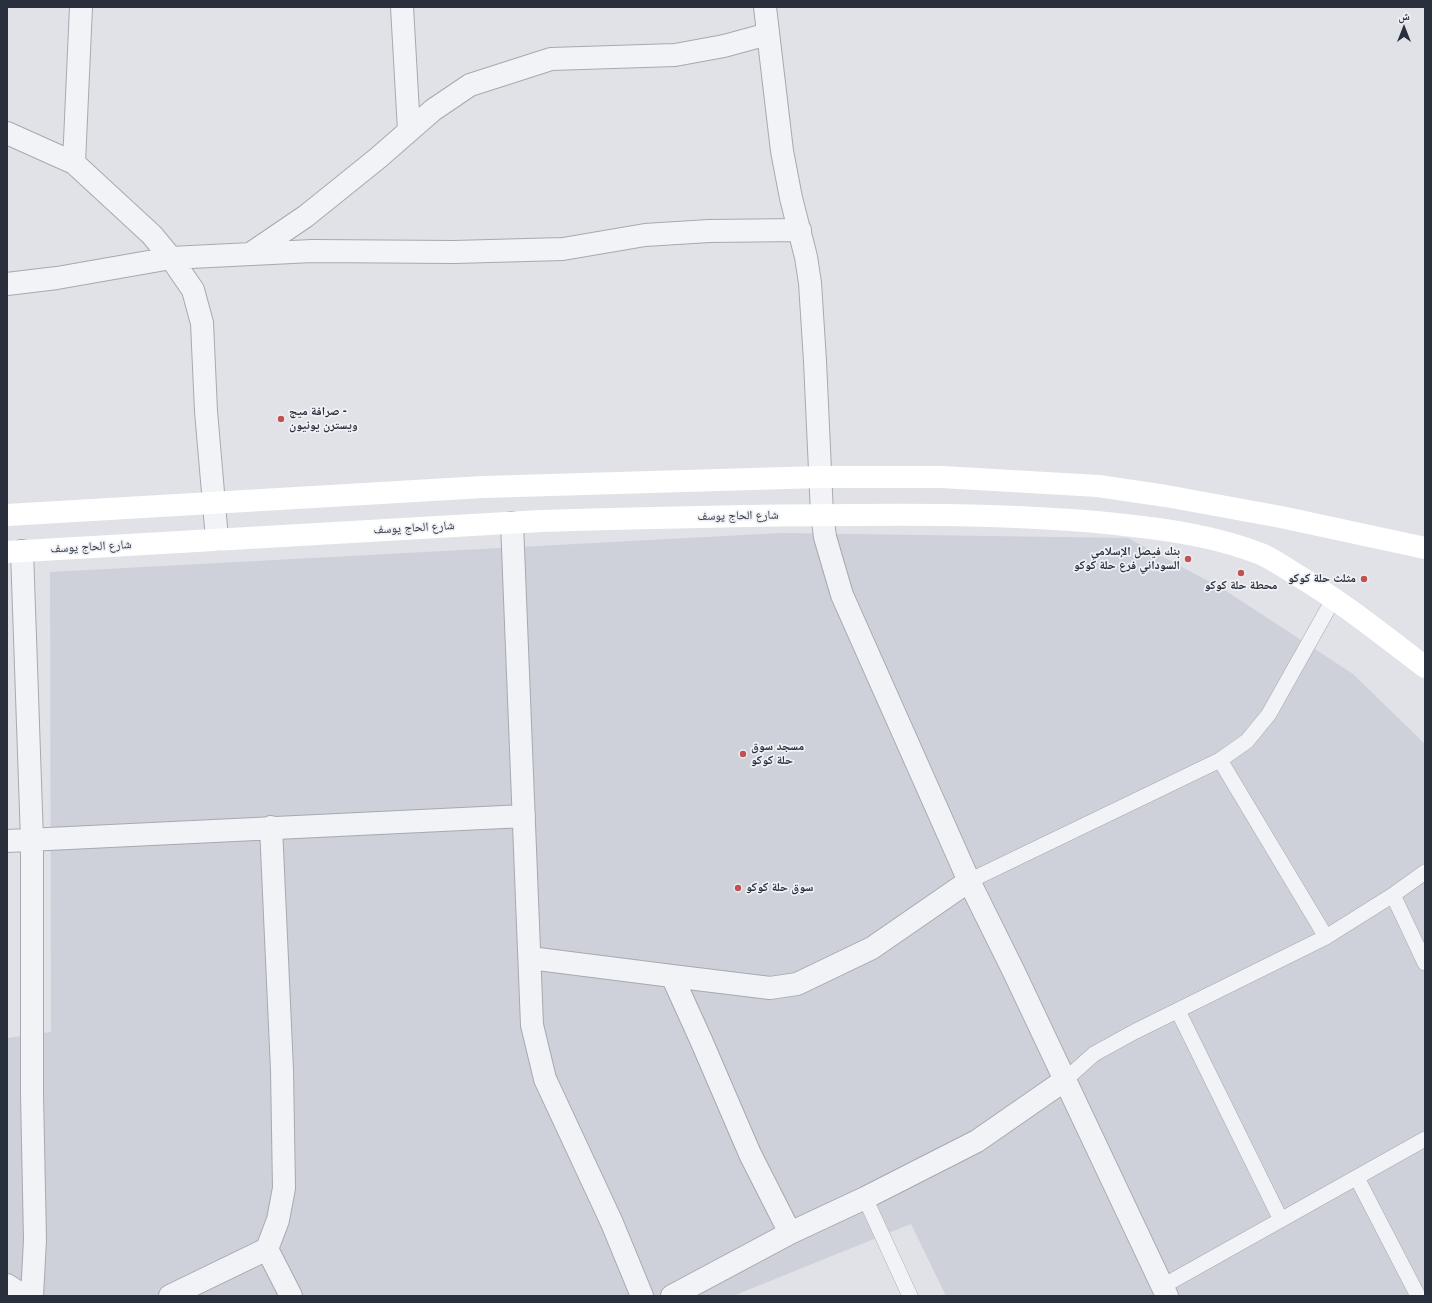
<!DOCTYPE html>
<meta charset="utf-8">
<style>
body{margin:0}
#map{position:relative;width:1432px;height:1303px;overflow:hidden;background:#e0e2e8;font-family:Helvetica,"Noto Naskh Arabic",sans-serif}
canvas{display:block}
.frame{position:absolute;inset:0;border:8px solid #2a2f3d;pointer-events:none}
.north{position:absolute;left:1384px;top:8px;width:40px;height:40px;-webkit-text-stroke:3px #eff1f5;paint-order:stroke;rotate:0deg;font-size:11px;font-weight:700;line-height:16px;text-align:center;color:#2a2f3d}
.north::after{content:'';display:block;margin:auto;width:14px;height:18px;background:#2a2f3d;clip-path:polygon(50% 0,100% 100%,50% 72%,0 100%)}
</style>
<div id="map">
<canvas width="1432" height="1303"></canvas>
<div class="frame"></div>
<div class="north">ش</div>
</div>
<script>
const c = document.querySelector('canvas').getContext('2d');
c.lineJoin = 'round';
function fillPath(path, color) { c.fillStyle = color; c.fill(path, 'evenodd'); }
function strokePath(path, color, width, dash) { c.strokeStyle = color; c.lineWidth = width; c.lineCap = dash ? 'butt' : 'round'; c.setLineDash(dash || []); c.stroke(path); }
function label(font, color, halo, rows, align = 'center') {
  c.font = font + ' Helvetica,"Noto Naskh Arabic",sans-serif'; c.lineWidth = 3.5; c.setLineDash([]); c.textBaseline = 'middle'; c.strokeStyle = halo; c.fillStyle = color; for (const [text, x, y, turn = 0] of rows) {
    c.save(); c.translate(x, y); c.rotate((+turn || 0) * Math.PI / 180); c.textAlign = isNaN(turn) ? turn : align; if (halo) c.strokeText(text, 0, 0); c.fillText(text, 0, 0); c.restore();
  }
}
fillPath(new Path2D(`
 M781,533L1128,538L1223,589L1353,674L1425,744V1296H946L911,1224L733,1296H7V1038L51,1032L50,572Z`), '#ced1d9');
const service = new Path2D(`
 M1220,760L1326,937
 M969,881L1220,760L1247,741L1269,714L1334,598
 M1393,895L1425,963
 M1178,1011L1281,1220
 M1065,1080L1094,1054L1134,1032L1326,937L1393,895L1425,872
 M1357,1178L1418,1296
 M865,1198L910,1296
 M1163,1286L1425,1139`);
const minor = new Path2D(`
 M402,7L409,130
 M765,7L782,151L791,198L806,257L810,283L815,361L822,514L825,537L842,595L969,881L1014,972L1167,1296
 M7,133L74,163L152,235L171,258L193,290L202,323L206,411L217,539
 M74,163L81,7
 M250,254L306,216L378,158L433,110L470,85L551,59L675,55L724,46L768,34
 M7,284L57,278L171,258L312,251L454,252L563,249L645,235L709,231L800,230
 M512,523L532,1025L545,1079L612,1223L642,1296
 M22,551L32,840V1094L35,1240L32,1296
 M271,827L282,1070L284,1188L278,1220L267,1249L291,1296
 M7,841L524,816
 M530,958L672,976L701,1040L750,1154L790,1233
 M672,976L770,988L797,984L872,948L969,881
 M7,1285L24,1296
 M170,1296L267,1249
 M672,1296L790,1233L865,1198L977,1141L1065,1080`);
strokePath(service, '#a6a9b1', 16);
strokePath(minor, '#a6a9b1', 24);
strokePath(service, '#f2f3f6', 15);
strokePath(minor, '#f2f3f6', 22);
strokePath(new Path2D(`
 M7,515L483,487L820,477H942L1098,486L1166,496L1281,517L1425,548
 M7,552L541,521C676,517 810,514 945,515C1005,516 1065,518 1125,525C1172,530 1217,537 1261,554C1273,559 1285,568 1297,575C1342,602 1383,635 1425,667`), '#fff', 22);
for (const [x, y, r, color] of [
 [281,419,4,"#c05254"],
 [1188,559,4,"#c05254"],
 [1241,573,4,"#c05254"],
 [1364,579,4,"#c05254"],
 [743,754,4,"#c05254"],
 [738,888,4,"#c05254"]
]) { const dot = new Path2D(); dot.arc(x, y, r, 0, 2 * Math.PI); c.fillStyle = color; c.fill(dot); strokePath(dot, '#eff1f5', 1.5); }
label('bold 12px', '#2a2f3d', '#eff1f5', [
 ["صرافة ميج -",289,412],
 ["ويسترن يونيون",289,426],
 ["بنك فيصل الإسلامي",1180,552,"right"],
 ["السوداني فرع حلة كوكو",1180,566,"right"],
 ["مثلث حلة كوكو",1356,579,"right"],
 ["محطة حلة كوكو",1241,586,"center"],
 ["مسجد سوق",751,747],
 ["حلة كوكو",751,761],
 ["سوق حلة كوكو",746,888]
], 'left');
label('12px', '#2a2f3d', '#eff1f5', [
 ["شارع الحاج يوسف",738,516,-1],
 ["شارع الحاج يوسف",414,528,-3],
 ["شارع الحاج يوسف",91,547,-3]
]);
</script>
